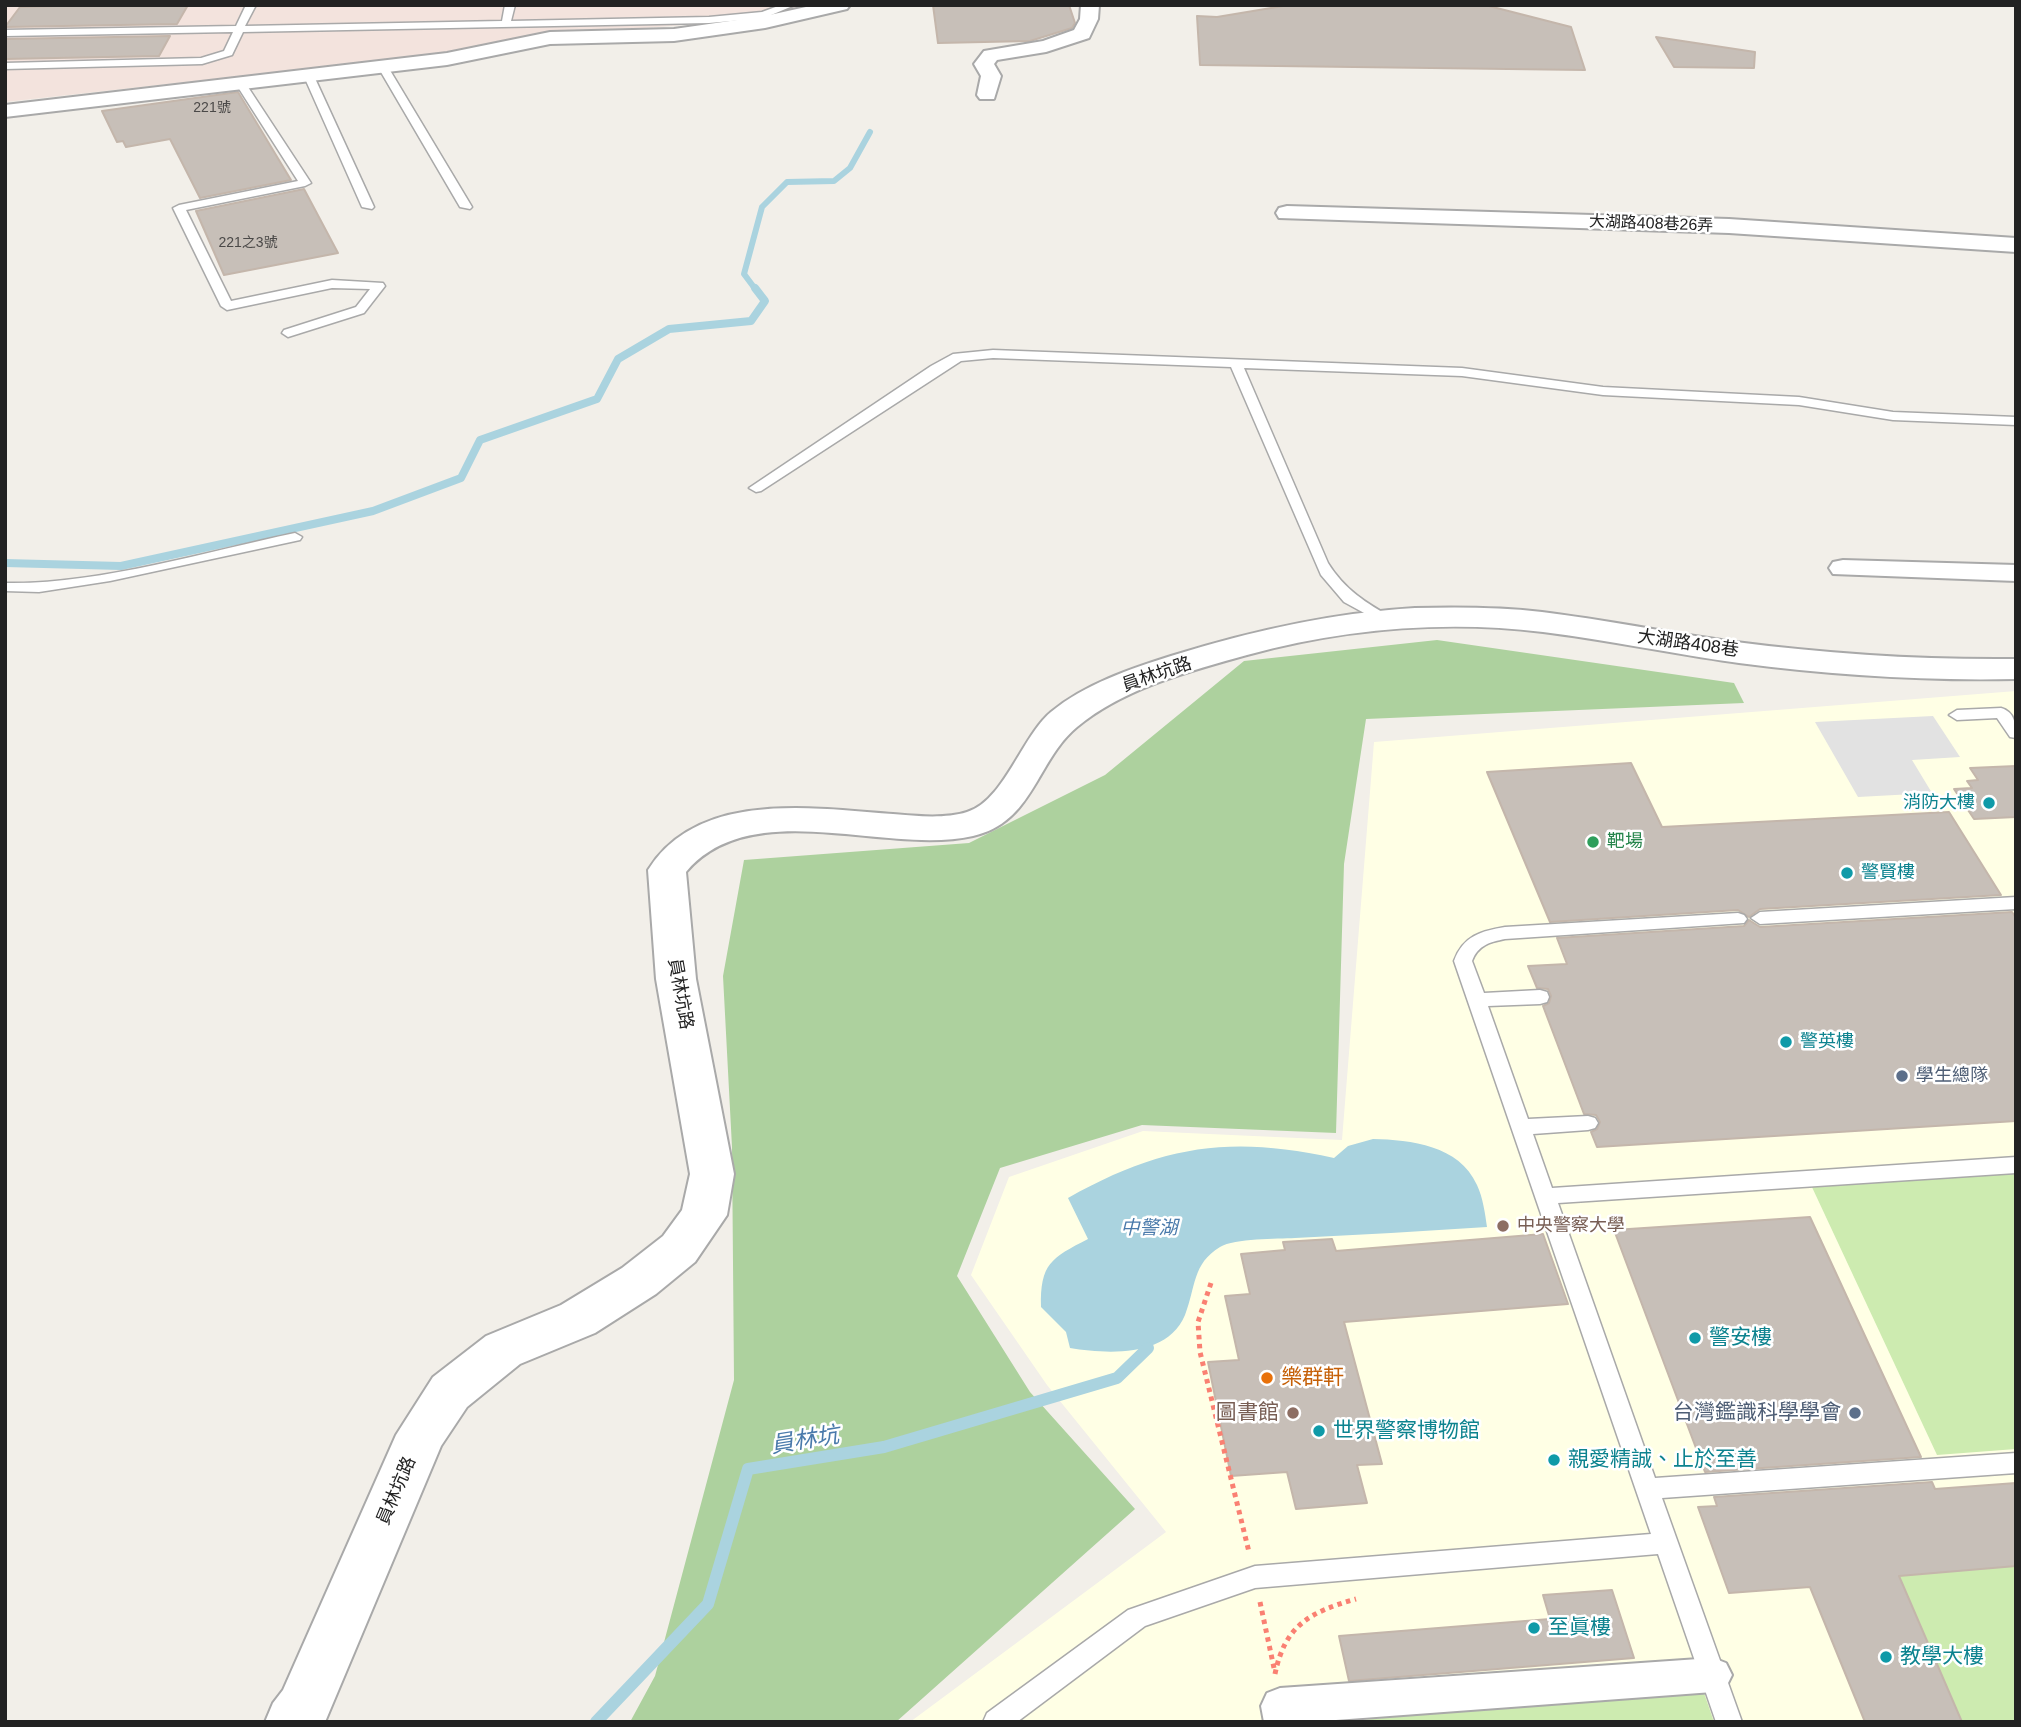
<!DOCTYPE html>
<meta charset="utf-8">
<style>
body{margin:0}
#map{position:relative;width:2021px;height:1727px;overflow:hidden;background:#f2efe9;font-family:Arial,sans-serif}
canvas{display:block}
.frame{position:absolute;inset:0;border:7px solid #222;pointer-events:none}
</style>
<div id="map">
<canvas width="2021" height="1727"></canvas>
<div class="frame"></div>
</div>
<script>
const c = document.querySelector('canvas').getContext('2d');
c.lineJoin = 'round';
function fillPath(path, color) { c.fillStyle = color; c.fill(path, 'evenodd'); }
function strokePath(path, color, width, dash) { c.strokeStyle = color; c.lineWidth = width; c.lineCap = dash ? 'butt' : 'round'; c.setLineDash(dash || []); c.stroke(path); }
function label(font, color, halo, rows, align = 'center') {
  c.font = font + ' Arial,"Noto Sans TC",sans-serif'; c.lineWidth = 5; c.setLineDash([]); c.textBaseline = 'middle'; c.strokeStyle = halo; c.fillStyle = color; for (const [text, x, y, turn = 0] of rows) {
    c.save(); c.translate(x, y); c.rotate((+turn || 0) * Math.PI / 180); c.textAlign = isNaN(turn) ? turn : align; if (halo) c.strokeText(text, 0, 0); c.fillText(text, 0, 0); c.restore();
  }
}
fillPath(new Path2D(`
 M2016,691V1722H910L1166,1532L1047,1385L971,1275L1009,1177L1143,1131L1342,1140L1374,742Z`), '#ffffe5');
fillPath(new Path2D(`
 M5,5H813L768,18L645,28L563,30L449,53L5,102Z`), '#f3e3dd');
fillPath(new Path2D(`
 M2016,1171V1449L1937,1455L1811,1185Z
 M2016,1566V1722H1962L1899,1576Z
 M1703,1690L1714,1722H1338Z`), '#cdebb0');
fillPath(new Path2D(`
 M1437,640L1734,683L1744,703L1366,719L1344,864L1336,1133L1142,1125L1000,1168L957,1276L1030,1392L1135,1509L896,1722H630L655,1676L734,1380L732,1147L723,976L744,860L969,843L1105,775L1244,661Z`), '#add19e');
fillPath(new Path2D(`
 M1933,716L1960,757L1912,760L1932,793L1858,797L1815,722Z`), '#e2e2e2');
fillPath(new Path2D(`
 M1373,1139C1411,1140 1459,1145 1477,1185C1483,1198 1485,1213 1487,1227C1423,1231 1359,1235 1295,1238C1277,1239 1235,1238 1220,1247C1192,1264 1196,1287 1185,1315C1167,1358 1107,1354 1070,1348L1066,1332L1041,1307C1040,1264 1051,1258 1088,1239L1068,1198C1161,1146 1229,1135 1334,1158L1348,1146Z`), '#aad3df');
strokePath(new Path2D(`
 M756,290L744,274L762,207L787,182L834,181L850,168L870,132`), '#aad3df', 6);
strokePath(new Path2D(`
 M5,563L121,566L373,511L461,478L480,440L597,399L618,359L669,329L751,321L765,301L755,288`), '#aad3df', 8);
strokePath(new Path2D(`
 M596,1722L708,1604L748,1469L884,1447L1117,1378L1148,1348`), '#aad3df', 12);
const building = new Path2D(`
 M94,5H188L177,24L5,27L20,7Z
 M933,5H1069L1075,23L1072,28L1030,41L938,43Z
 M1289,5H1485L1571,27L1585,70L1200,65L1197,16L1217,17Z
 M170,36L159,56L5,59V39Z
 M1656,37L1755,52L1754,68L1674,67Z
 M238,92L291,180L200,198L170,139L126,147L123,141L117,142L102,111Z
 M304,189L338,253L224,275L196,211Z
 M1631,763L1662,827L1949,812L2001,895L1760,909L1749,917L1738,910L1550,922L1487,772Z
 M2016,766V817L1974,819L1954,789L1972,788L1967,781L1978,780L1970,768Z
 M2012,912L2016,918V1121L1597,1147L1591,1132L1597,1129L1600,1122L1596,1115L1584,1114L1543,1006L1549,1003L1551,996L1548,989L1537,988L1528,966L1567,964L1557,938L1744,926L1749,920L1760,927Z
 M1810,1217L1921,1457L1705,1472L1614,1230Z
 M1543,1234L1568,1304L1344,1322L1382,1464L1357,1465L1367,1503L1296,1509L1287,1472L1231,1476L1208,1362L1239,1360L1225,1296L1250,1294L1241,1254L1285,1250L1283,1242L1332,1239L1336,1251Z
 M1932,1482L1935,1489L2016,1483V1566L1899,1576L1962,1722H1865L1810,1587L1729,1593L1698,1507L1717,1506L1714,1497Z
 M1612,1590L1634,1658L1349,1681L1339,1636L1550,1619L1543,1595Z`);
fillPath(building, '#c7bfb8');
strokePath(building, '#c4b6ab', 2);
const service = new Path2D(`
 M246,5H256L245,26L502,21L505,5H515L511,21L709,17L762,12L781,5H795L764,18L709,23L243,32L232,55L202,64L5,69V63L201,58L224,51L233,32L5,36V30L236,26Z
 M383,64L388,67L472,207L470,209L460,207L378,67Z
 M308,71L313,74L374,207L372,209L362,207L303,74Z
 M241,81L246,84L311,183L305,186L186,210L231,301L332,280L383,283L385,286L364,313L288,337L282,333L284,330L356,307L370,289L332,288L227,310L221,306L173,208L179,205L298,181L236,84Z
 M993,350L1462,368L1603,387L1799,397L1893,412L2016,417V425L1893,420L1799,405L1603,395L1462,376L1244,368L1328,563C1345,590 1366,603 1393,618L1396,621L1388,626L1344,602L1321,575L1231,367L993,358L961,361L761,491L756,492L749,488L931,366L953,354Z
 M295,533L302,537L300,540L110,581L39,592L5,591V583C96,585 205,552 295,533Z
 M2001,708C2015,712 2016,725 2016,738L2010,737L1997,718L1957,720L1949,715L1957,710Z
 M2016,897V909L1760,924L1751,918L1760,912Z
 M1738,913L1744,915L1747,919L1744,923L1505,939C1490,942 1478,945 1472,961L1484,993L1540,990L1547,992L1549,997L1547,1002L1540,1004L1488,1006L1528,1119L1588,1116L1595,1118L1598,1123L1595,1128L1588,1130L1533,1134L1552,1188L2016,1157V1173L1558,1203L1655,1478L2016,1453V1473L1662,1498L1742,1722H1716L1658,1554L1255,1588L1145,1626L1017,1722H983L987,1713L1128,1610L1255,1566L1651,1534L1454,961C1463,936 1481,931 1505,927Z`);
const pedestrian = new Path2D(`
 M1713,1658L1726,1663L1732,1675L1726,1687L1713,1692L1309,1722H1264L1261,1706L1267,1693L1280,1688Z`);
const minor = new Path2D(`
 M815,5H850L847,9L765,28L674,41L550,44L447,65L5,117V105L447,53L550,32L674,29L765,16Z
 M1081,5H1099L1098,19L1089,38L1046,52L997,60L994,64L1001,76L994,99H980L977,95L981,76L974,64L984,51L1043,41L1074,30L1080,19Z
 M1287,206L1729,219L2016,238V252L1729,233L1279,218L1276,213L1279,208Z
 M1843,560L2016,565V581L1833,574L1829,568L1833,562Z`);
const tertiary = new Path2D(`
 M1415,608C1458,607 1500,607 1542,612C1607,620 1671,633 1736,642C1829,654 1922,660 2016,659V679C1923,681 1831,675 1739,663C1673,654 1608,640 1543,632C1444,620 1342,629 1247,655C1190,671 1124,688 1077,727C1036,761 1034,822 973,836C886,856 752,794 686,872L696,979L734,1174L727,1215L695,1262L656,1294L595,1333L520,1364L467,1407L441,1446L325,1722H265L273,1703L283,1690L396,1435L433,1377L486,1336L561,1305L622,1268L663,1236L682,1210L690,1174L656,979L648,870C698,790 812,808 893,814C916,816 945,819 967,812C1004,801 1022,736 1051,712C1085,684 1130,669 1171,656C1251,631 1331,613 1415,608Z`);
strokePath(service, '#a9a9a9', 3);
strokePath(pedestrian, '#a9a9a9', 4);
strokePath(minor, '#a9a9a9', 4);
strokePath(tertiary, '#a9a9a9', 4);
strokePath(new Path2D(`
 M1211,1283L1198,1322L1200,1352L1249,1552
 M1260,1602L1274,1668
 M1275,1674C1285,1625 1310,1612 1356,1599`), '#fa8072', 5, [4.5, 4.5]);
fillPath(service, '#fff');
fillPath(pedestrian, '#fff');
fillPath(minor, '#fff');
fillPath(tertiary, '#fff');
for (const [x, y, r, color] of [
 [1989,803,7,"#0f9aa8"],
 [1593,842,7,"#2e9e5b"],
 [1847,873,7,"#0f9aa8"],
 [1786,1042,7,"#0f9aa8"],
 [1902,1076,7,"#5c6f8a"],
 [1503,1226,7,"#8d6e63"],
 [1695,1338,7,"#0f9aa8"],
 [1267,1378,7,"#e8710a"],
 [1293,1413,7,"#8d6e63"],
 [1855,1413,7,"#5c6f8a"],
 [1319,1431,7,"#0f9aa8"],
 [1554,1460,7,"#0f9aa8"],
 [1534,1628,7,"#0f9aa8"],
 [1886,1657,7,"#0f9aa8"]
]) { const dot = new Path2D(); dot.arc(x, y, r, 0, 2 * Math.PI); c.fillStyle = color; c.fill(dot); strokePath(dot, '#fff', 2.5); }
label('14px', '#4b4948', null, [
 ["221號",212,108],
 ["221之3號",248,243]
]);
label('16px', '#222', '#fff', [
 ["大湖路408巷26弄",1651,224,2]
]);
label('18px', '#222', '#fff', [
 ["大湖路408巷",1688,644,8],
 ["員林坑路",1157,675,-19],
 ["員林坑路",680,994,80],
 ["員林坑路",397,1491,-67]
]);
label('18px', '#0d838f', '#fff', [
 ["消防大樓",1975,803,"right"],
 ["警賢樓",1861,873],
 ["警英樓",1800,1042]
], 'left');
label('18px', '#27864d', '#fff', [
 ["靶場",1607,842]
], 'left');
label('18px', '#4e5e75', '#fff', [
 ["學生總隊",1916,1076]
], 'left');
label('18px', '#785e54', '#fff', [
 ["中央警察大學",1517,1226]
], 'left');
label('italic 19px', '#4a7aab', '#fff', [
 ["中警湖",1149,1229]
]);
label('21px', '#0d838f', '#fff', [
 ["警安樓",1709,1338],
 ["世界警察博物館",1333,1431],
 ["親愛精誠、止於至善",1568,1460],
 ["至眞樓",1548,1628],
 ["教學大樓",1900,1657]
], 'left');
label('21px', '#c56008', '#fff', [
 ["樂群軒",1281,1378]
], 'left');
label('21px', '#785e54', '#fff', [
 ["圖書館",1279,1413]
], 'right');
label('21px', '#4e5e75', '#fff', [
 ["台灣鑑識科學學會",1841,1413]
], 'right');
label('italic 23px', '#4a7aab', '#fff', [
 ["員林坑",805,1441,-9]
]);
</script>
